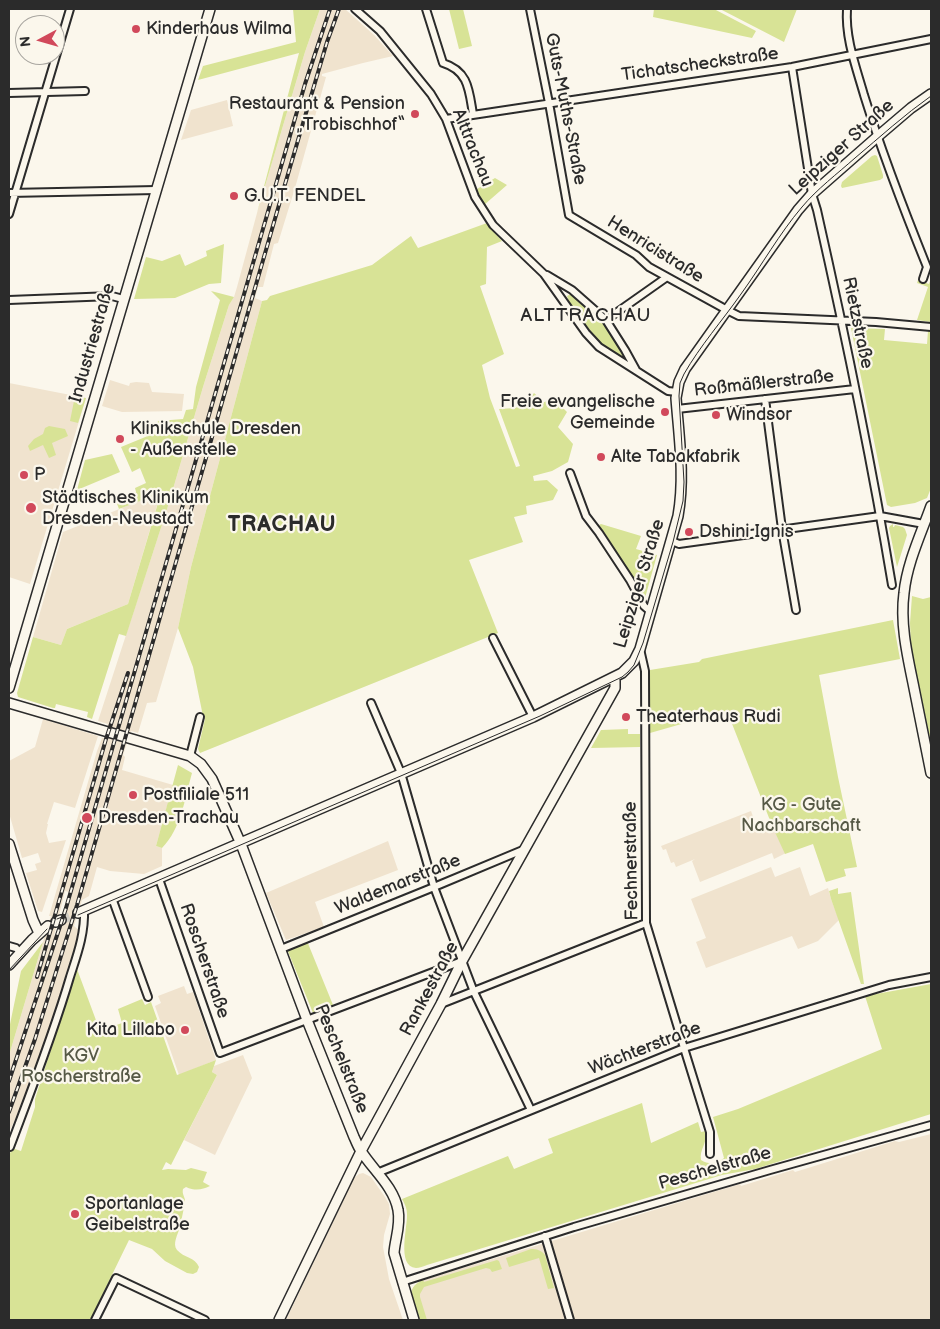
<!DOCTYPE html>
<meta charset="utf-8">
<style>
body{margin:0}
#map{position:relative;width:940px;height:1329px;overflow:hidden;background:#fbf7ec;font-family:"Balsamiq Sans",sans-serif}
canvas{display:block}
.frame{position:absolute;inset:0;border:10px solid #2b2b2b;pointer-events:none}
.north{position:absolute;left:15px;top:15px;width:50px;height:50px;box-sizing:border-box;background:#fbf7ec;border:1px solid #a8a59f;border-radius:50%;rotate:264deg;font-size:14px;font-weight:700;line-height:20px;text-align:center;color:#2b2b2b}
.north::after{content:'';display:block;margin:auto;width:18px;height:22px;background:#d1495b;clip-path:polygon(50% 0,100% 100%,50% 72%,0 100%)}
</style>
<div id="map">
<canvas width="940" height="1329"></canvas>
<div class="frame"></div>
<div class="north">N</div>
</div>
<script>
const c = document.querySelector('canvas').getContext('2d');
c.lineJoin = 'round';
function fillPath(path, color) { c.fillStyle = color; c.fill(path, 'evenodd'); }
function strokePath(path, color, width, dash) { c.strokeStyle = color; c.lineWidth = width; c.lineCap = dash ? 'butt' : 'round'; c.setLineDash(dash || []); c.stroke(path); }
function label(font, color, halo, rows, align = 'center') {
  c.font = font + ' "Balsamiq Sans",sans-serif'; c.lineWidth = 4.5; c.setLineDash([]); c.textBaseline = 'middle'; c.strokeStyle = halo; c.fillStyle = color; for (const [text, x, y, turn = 0] of rows) {
    c.save(); c.translate(x, y); c.rotate((+turn || 0) * Math.PI / 180); c.textAlign = isNaN(turn) ? turn : align; if (halo) c.strokeText(text, 0, 0); c.fillText(text, 0, 0); c.restore();
  }
}
fillPath(new Path2D(`
 M320,9H345L374,35L393,56L363,63L322,74V76L326,77L295,188L278,243L274,244L263,287H258L255,298L262,301L191,567L178,628L156,702L147,703L138,733L131,731L123,755L125,757L122,770L173,785L156,846L162,848V866L144,874L110,871L97,867L89,896L82,900L74,926L80,931L49,1035L27,1095L9,1132V1052H10L49,922L51,916H49L97,751L102,738H104L108,724L98,721L168,506L203,387L229,305L234,297L237,287L257,213L305,52ZM65,891L69,892L56,934L54,936Z
 M227,100L233,126L181,140L191,110Z
 M110,380L129,386L130,383L136,382L149,383L152,392L184,394L182,411L122,412L102,406Z
 M9,383L86,398L30,584L9,577Z
 M161,492L128,604L67,629L61,645L33,637L63,532Z
 M43,719L98,736L75,808L54,802L47,824H48L46,833L49,843L66,840L42,912L38,911L26,873L37,870L35,864L41,862L38,853L22,858L9,813V761L35,747Z
 M751,811L759,833L773,828L786,853L774,859L772,853L700,882L692,861L695,859L676,867L674,862L671,863L666,849L663,850L661,846Z
 M388,841L398,870L315,902L324,927L286,940L266,893Z
 M771,867L775,877L800,867L810,896L828,888L831,899L839,920L818,941L798,949L792,936L706,968L696,942L706,938L691,899Z
 M184,986L187,994L193,992L216,1060L179,1075L155,1006L161,1003L158,996Z
 M243,1055L252,1078L215,1155L184,1140L217,1075L212,1072L214,1066Z
 M931,1134V1320H418L411,1293L415,1285L423,1280L740,1184L741,1186L793,1170L795,1172L895,1141L899,1142Z
 M363,1173L371,1177L385,1197L389,1204L390,1214L384,1235L383,1247L389,1279L403,1320H286L354,1178L359,1174Z`), '#f0e3ce');
fillPath(new Path2D(`
 M293,9H320L305,52L257,213L299,53L198,80L203,66L296,42Z
 M449,9H463L472,46L459,49Z
 M654,9H714L756,31L752,38L653,17Z
 M720,9H797L784,42Z
 M875,155L877,156L883,175V178L880,180L842,188L841,186L842,182L872,156Z
 M495,178L507,185L484,205L477,192V189Z
 M487,223L490,228L502,241L487,247L486,284L480,286L504,354L482,365L490,398L516,467L520,466L499,409L515,408L525,404L534,393L544,402L554,399L567,412L558,427L573,444L568,462L552,471L533,476L534,481L547,480L558,490L553,500L526,506L527,514L514,517L523,542L469,560L498,633L200,753L198,749L205,719L203,716L193,667L178,628L191,567L262,301L267,300L270,296L372,265L411,236L418,248Z
 M224,244L221,283L209,284L175,298L134,299L146,257L162,261L180,254L185,266L207,256L206,251Z
 M931,278V322L917,320L928,287L917,283L918,280L929,284Z
 M211,291L234,297L229,305L203,387L168,506L126,636L119,634L92,719L87,717L88,712L56,704L55,708H53L18,697L17,693L33,637L61,645L67,629L128,604L161,493L119,509L116,501L136,492L135,488L146,483L140,468L132,472L121,447L155,433L158,421L183,419L186,410L193,409L196,387L220,300Z
 M571,294L575,296L603,322L627,357V360H625L602,346L569,303L567,296Z
 M851,328L885,329L884,340L927,344L928,331L931,332V488L927,498L915,503L891,507L887,505Z
 M75,396L86,398L78,423L70,421Z
 M49,426L65,429L68,436L52,443L56,455L49,458L43,445L30,451L28,446L34,439L43,434L45,428Z
 M112,454L120,472L77,490L85,460Z
 M601,524L641,536L636,549L657,555L645,598L642,597L629,571L599,525Z
 M893,524V527H894L895,525L903,527L905,529L907,535L897,567L889,528L890,526Z
 M912,596L923,599L931,597V743L911,648L910,623Z
 M893,620L900,659L819,675L838,777L857,867L844,869L846,876L826,882L813,844L785,854L773,828L727,711L650,733V670L699,662L702,659Z
 M628,729V734H640V747L591,748L601,730Z
 M178,765L192,773C185,798 181,829 162,848L156,846Z
 M838,888V894L851,892L864,984H861L831,899L829,891Z
 M307,941L333,1005L313,1013L287,949Z
 M43,942L10,1052H9V1029L21,971Z
 M77,969L100,1031L122,1023L118,1009L142,999L145,1005L151,1002L177,1075L216,1060L212,1072L217,1075L171,1165L166,1162L162,1170L168,1169L186,1170L191,1168L207,1172L203,1182L210,1186C202,1190 195,1191 186,1187L183,1189C182,1194 184,1195 185,1200C185,1203 181,1223 180,1227C178,1234 172,1244 177,1250C184,1258 195,1257 199,1267L197,1272L193,1274L187,1273L165,1261L152,1249L129,1240L90,1320H9V1156L12,1148L21,1151L35,1107V1099Z
 M931,984V1114L755,1169L722,1175L427,1265C424,1266 419,1268 416,1268C396,1267 408,1225 407,1214C407,1209 405,1204 402,1199L508,1156L514,1169L553,1153L548,1139L642,1103L651,1143L698,1122L701,1132L706,1131C708,1142 699,1150 701,1160C709,1165 717,1164 724,1158L713,1117L738,1109L882,1049L865,996Z
 M531,1249C537,1249 541,1250 545,1255L554,1288L548,1289L539,1258L509,1267L506,1258Z
 M497,1260L499,1261L502,1269L492,1272L490,1269L486,1268L424,1287L420,1294V1297L427,1320H418C413,1305 403,1288 423,1280L424,1282Z`), '#d8e396');
strokePath(new Path2D(`
 M61,920L78,913`), '#d1cec5', 9, [9, 4.5]);
const street = new Path2D(`
 M355,9L380,31L431,94L446,119L475,197L493,225L544,274L586,333L599,347L668,391L677,392
 M426,9L443,63C469,71 469,91 473,114
 M530,9L549,103L569,215L636,255L649,267L727,310L739,316L876,322L931,327
 M847,9C845,38 856,67 864,95C882,153 904,210 927,267L923,279
 M792,67L812,194L817,210C845,334 871,459 892,585
 M9,93L85,91
 M446,119L792,67L931,39
 M9,193L156,190
 M9,214L70,9
 M547,275L572,290L606,320L625,350L636,370
 M9,300L112,296L123,299
 M606,320L667,277
 M765,399L782,529L796,610
 M677,409L855,389
 M570,473L586,516L599,533L630,580L644,606L651,612
 M672,541L679,544L880,516L924,524
 M493,638L533,717
 M640,649L645,671L646,923L684,1048L710,1132V1154
 M371,703L401,773L434,887L474,992L531,1110
 M190,756L200,717
 M159,879L220,1053L462,961
 M112,898L148,997
 M9,946L16,948L20,952
 M281,949L434,887L525,849
 M441,1004L646,923
 M10,1147C31,1091 53,1035 70,977C77,955 85,934 84,910
 M377,1173L684,1048L889,985L931,977
 M545,1236L570,1320
 M402,1282L574,1227L770,1170L931,1125
 M95,1320L116,1278L205,1320`);
const secondary = new Path2D(`
 M931,506C921,534 907,563 904,593C900,623 907,654 913,683C919,713 925,743 931,773
 M9,688L210,9
 M9,703L190,756L201,764L212,779L241,844L307,1020L354,1137C356,1141 358,1147 361,1151C373,1170 394,1187 398,1210C401,1225 395,1239 394,1253L414,1320
 M9,844L33,920L39,933
 M78,913L533,717L622,673L634,661L640,649L678,516C685,477 679,438 676,398L679,382L685,369L798,210L812,194L877,137L911,108L931,94
 M56,922L61,920
 M9,965L32,940L48,926
 M279,1320L361,1151L441,1004L462,961L615,688V681L614,678`);
strokePath(street, '#2b2b2b', 10);
strokePath(secondary, '#2b2b2b', 12);
strokePath(street, '#fbf7ec', 6);
strokePath(secondary, '#fbf7ec', 9);
strokePath(new Path2D(`
 M78,915L540,716L622,677L628,672L634,665L643,643L673,542L683,501L684,482L679,396L680,383L684,374C700,346 722,321 741,294C762,265 779,234 802,207C817,189 837,174 855,158C880,137 904,115 931,96
 M57,919L62,917
 M9,970L47,929`), '#2b2b2b', 1);
const rail = new Path2D(`
 M37,977L106,739L128,673
 M9,1081L66,908L305,84L330,9
 M9,1112L35,1039L77,905L283,191L327,42L339,9`);
strokePath(rail, '#2b2b2b', 4);
strokePath(rail, '#fbf7ec', 2, [5.5]);
for (const [x, y, r, color] of [
 [136,29,5,"#d1495b"],
 [415,114,5,"#d1495b"],
 [234,196,5,"#d1495b"],
 [665,412,5,"#d1495b"],
 [716,415,5,"#d1495b"],
 [120,439,5,"#d1495b"],
 [601,457,5,"#d1495b"],
 [24,475,5,"#d1495b"],
 [31,508,6,"#d1495b"],
 [689,532,5,"#d1495b"],
 [626,717,5,"#d1495b"],
 [133,795,5,"#d1495b"],
 [87,818,6,"#d1495b"],
 [185,1030,5,"#d1495b"],
 [75,1214,5,"#d1495b"]
]) { const dot = new Path2D(); dot.arc(x, y, r, 0, 2 * Math.PI); c.fillStyle = color; c.fill(dot); strokePath(dot, '#fbf7ec', 2); }
label('18px', '#2b2b2b', '#fbf7ec', [
 ["Kinderhaus Wilma",146,29],
 ["Restaurant & Pension",405,104,"right"],
 ["„Trobischhof“",405,125,"right"],
 ["G.U.T. FENDEL",244,196],
 ["Freie evangelische",655,402,"right"],
 ["Gemeinde",655,423,"right"],
 ["Windsor",726,415],
 ["Klinikschule Dresden",130,429],
 ["- Außenstelle",130,450],
 ["Alte Tabakfabrik",611,457],
 ["P",34,475],
 ["Städtisches Klinikum",42,498],
 ["Dresden-Neustadt",42,519],
 ["Dshini Ignis",699,532],
 ["Theaterhaus Rudi",636,717],
 ["Postfiliale 511",143,795],
 ["Dresden-Trachau",98,818],
 ["Kita Lillabo",175,1030,"right"],
 ["Sportanlage",85,1204],
 ["Geibelstraße",85,1225]
], 'left');
label('18px', '#2b2b2b', '#fbf7ec', [
 ["Tichatscheckstraße",700,65,-8],
 ["Guts-Muths-Straße",565,109,79],
 ["Alttrachau",472,148,68],
 ["Leipziger Straße",842,148,-42],
 ["Henricistraße",655,250,32],
 ["Rietzstraße",857,323,78],
 ["Industriestraße",93,343,-74],
 ["Roßmäßlerstraße",764,384,-6],
 ["Leipziger Straße",640,584,-73],
 ["Fechnerstraße",632,861,-91],
 ["Waldemarstraße",398,885,-22],
 ["Roscherstraße",204,961,71],
 ["Rankestraße",430,989,-62],
 ["Wächterstraße",645,1049,-21],
 ["Peschelstraße",341,1059,68],
 ["Peschelstraße",715,1169,-16]
]);
label('18px', '#565946', '#fbf7ec', [
 ["KG - Gute",801,805],
 ["Nachbarschaft",801,826],
 ["KGV",81,1056],
 ["Roscherstraße",81,1077]
]);
c.letterSpacing = '1px';
label('19px', '#2b2b2b', '#fbf7ec', [
 ["ALTTRACHAU",586,316]
]);
c.letterSpacing = '0px';
c.letterSpacing = '1px';
label('bold 22px', '#2b2b2b', '#fbf7ec', [
 ["TRACHAU",282,525]
]);
c.letterSpacing = '0px';
</script>
